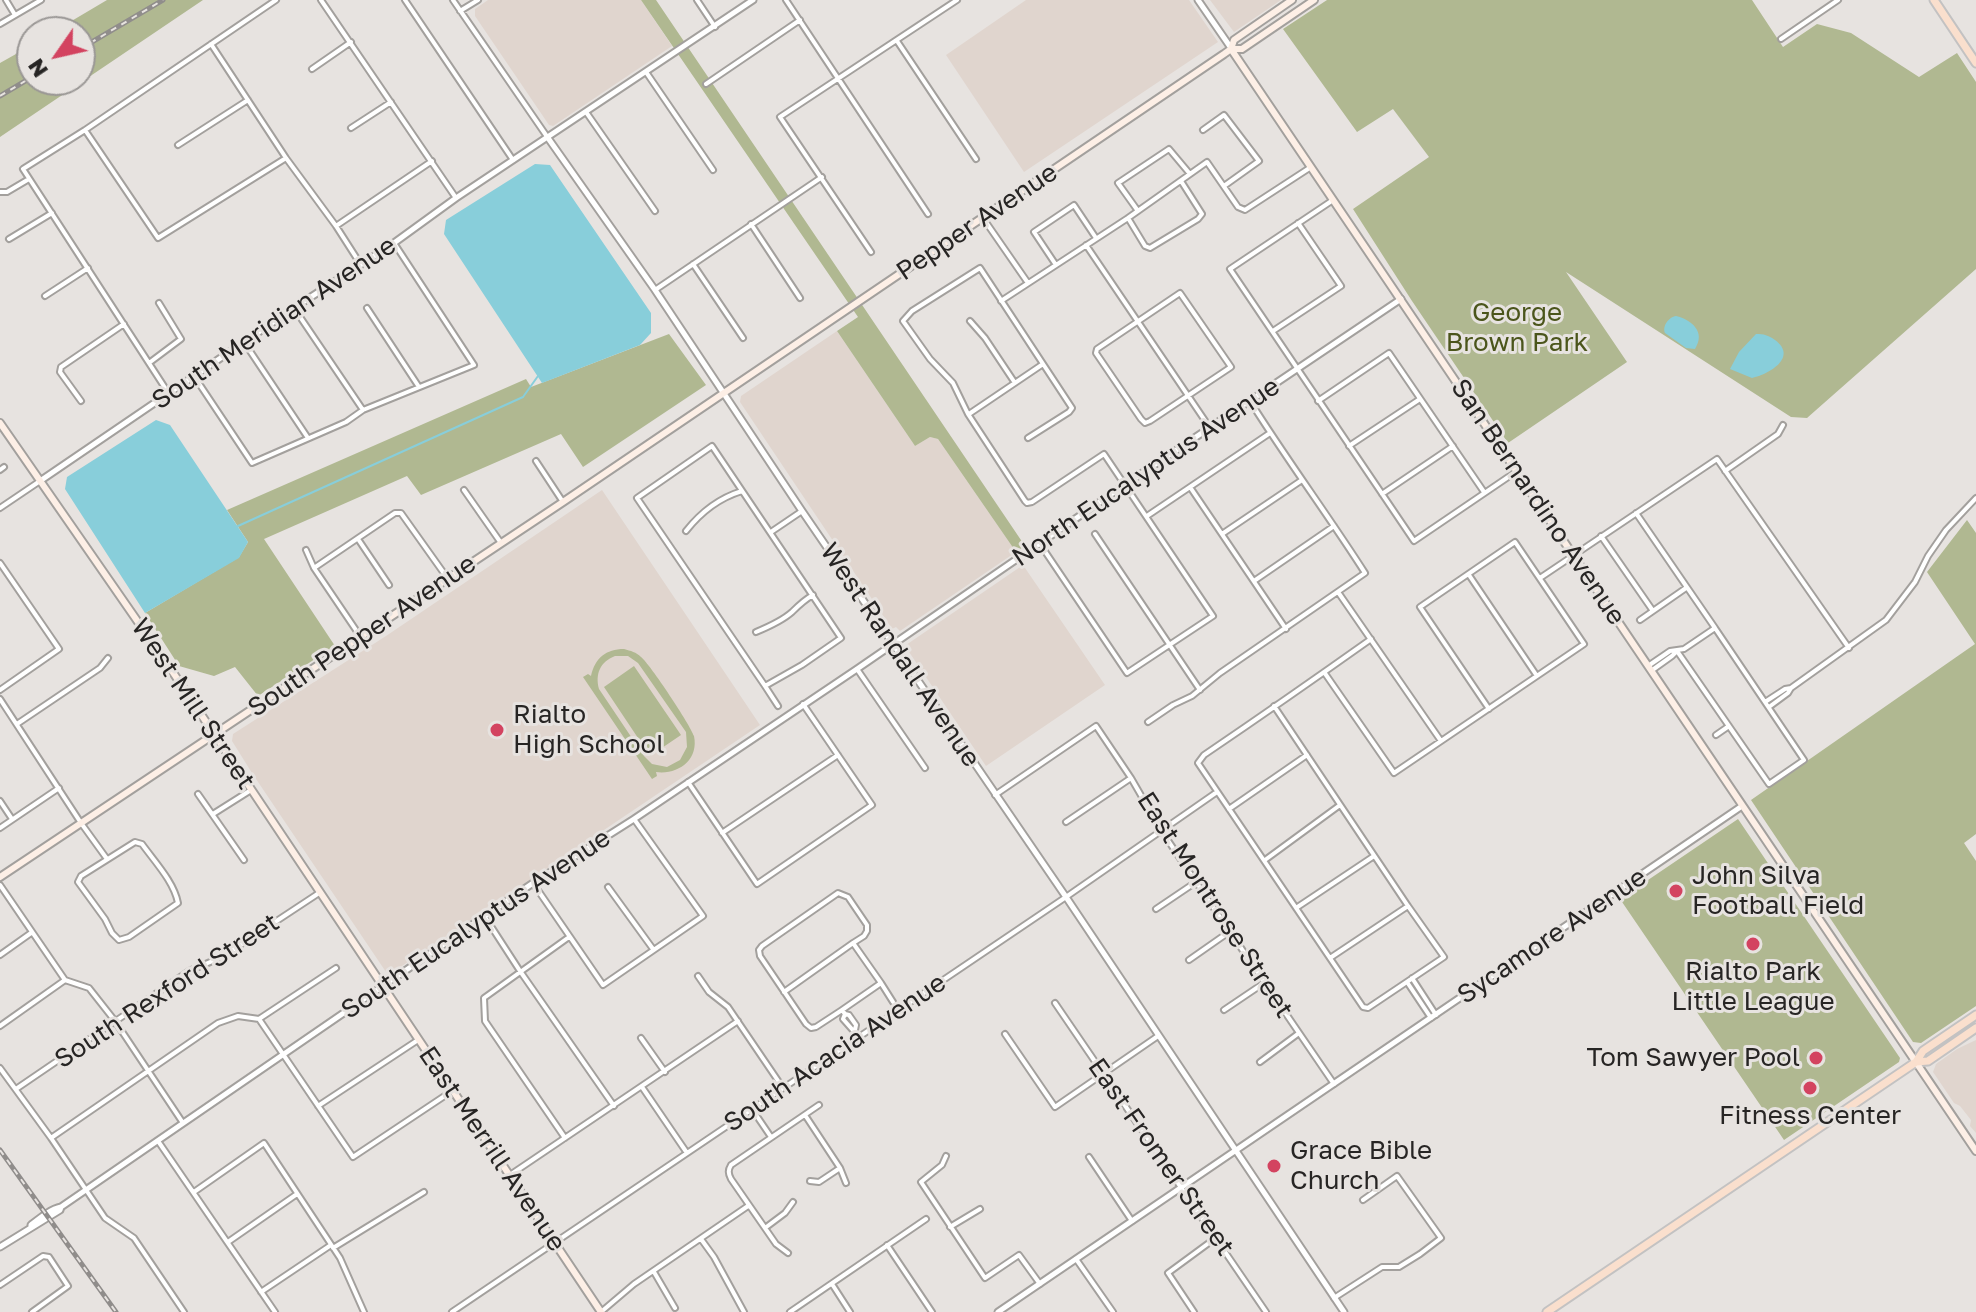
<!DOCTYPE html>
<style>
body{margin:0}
#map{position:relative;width:1976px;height:1312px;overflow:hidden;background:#e7e3e0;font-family:"Golos Text",sans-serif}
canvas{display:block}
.north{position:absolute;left:16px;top:16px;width:80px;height:80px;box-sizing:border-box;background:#e7e3e0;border:2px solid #9a9795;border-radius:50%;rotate:236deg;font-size:22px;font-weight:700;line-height:32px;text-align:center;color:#272524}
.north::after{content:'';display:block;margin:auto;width:28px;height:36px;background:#d34360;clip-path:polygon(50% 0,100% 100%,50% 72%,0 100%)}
</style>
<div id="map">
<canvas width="1976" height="1312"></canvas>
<div class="north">N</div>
</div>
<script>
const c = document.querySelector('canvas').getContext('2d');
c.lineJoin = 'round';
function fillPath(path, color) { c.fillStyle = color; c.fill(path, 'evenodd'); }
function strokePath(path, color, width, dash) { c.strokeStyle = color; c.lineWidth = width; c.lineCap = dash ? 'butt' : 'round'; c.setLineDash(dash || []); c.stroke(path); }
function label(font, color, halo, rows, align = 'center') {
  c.font = font + ' "Golos Text",sans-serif'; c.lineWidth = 6; c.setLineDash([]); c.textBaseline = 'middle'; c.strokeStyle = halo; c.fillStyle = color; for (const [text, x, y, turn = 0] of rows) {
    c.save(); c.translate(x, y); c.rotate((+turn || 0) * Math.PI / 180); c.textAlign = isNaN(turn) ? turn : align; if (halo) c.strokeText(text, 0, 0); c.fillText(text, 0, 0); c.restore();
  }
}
fillPath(new Path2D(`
 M488,0H641L672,46L553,126L549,125L475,16V9Z
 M1026,0H1189L1218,42L1024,172L946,55Z
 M1210,0H1281L1234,32Z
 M837,331L915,446L930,437L938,439L1016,552L900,631L896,627L892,629L740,402L741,396Z
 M602,490L760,725L390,974L386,972L252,773L232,741L233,734L386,636Z
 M1023,565L1105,685L986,766L907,649L906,645Z
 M1976,1040V1133L1970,1126L1971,1120L1960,1106L1954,1103L1933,1072L1936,1064L1957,1049Z`), '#e0d5ce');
fillPath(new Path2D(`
 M107,0H203L0,137V63L32,45V80H80V32H53Z
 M641,0H656L1025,546L1016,552L938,439L930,437L915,446L837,331L858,317Z
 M1327,0H1752L1783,47L1817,24L1851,33L1919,77L1957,53L1976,82V269L1807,418L1791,417L1566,272L1627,362L1508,443L1412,301L1353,209L1429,157L1393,109L1357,132L1283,29Z
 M669,334L706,385L583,467L561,434L421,495L407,476L264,539L335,646L258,696L235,667L214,676L179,666L145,613L239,557L248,542L227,510L526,379L531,387Z
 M1967,520L1976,533V834L1964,843L1976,861V1006L1921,1043L1913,1042L1751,800L1975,644L1927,572Z
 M624,649C631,651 636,652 641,657C650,664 691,726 694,736C699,760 678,775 656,772L657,776L652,779L583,677L588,674L591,676C595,658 606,649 624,649ZM615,656H628L638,663L686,732L687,747L680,760L667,767L652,764L644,756L599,689C595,674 600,662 615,656Z
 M634,666L681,735L650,756L604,687Z
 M1738,819L1900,1058L1899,1062L1784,1140L1620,899Z`), '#b0b891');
fillPath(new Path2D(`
 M535,164L550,165L651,313V333L640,345L542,383L444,234L446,220Z
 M1676,316C1692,320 1706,332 1695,349L1686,348L1665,333C1662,326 1669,317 1676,316Z
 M1756,334C1764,334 1768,335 1775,340C1798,357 1770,374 1752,378L1730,369L1739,352Z
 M156,420L170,425L248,542L239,558L145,613L65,489L67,477Z`), '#88ceda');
strokePath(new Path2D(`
 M238,526L523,397L538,376`), '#88ceda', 2);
const minor = new Path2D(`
 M6,0L15,15
 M321,0L456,198
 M405,0L513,160
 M453,0L548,138
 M697,0L715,27
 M786,0L928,214
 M460,11L478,0
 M0,24L41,0
 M1781,39L1838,0
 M897,41L976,159
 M211,44L286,158L336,226L361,265
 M312,69L351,42
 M646,72L713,170
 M706,84L800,20
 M586,112L655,211
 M351,128L391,102
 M85,130L158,238L286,158
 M1203,130L1224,115L1259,161L1224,186
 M178,145L248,100
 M0,192H7L29,179
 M1333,200L1230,269L1414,541L1517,471
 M1138,211L1118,183L1169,149L1190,174
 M983,218L1028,283
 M1128,218L1145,246L1150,248L1198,219L1202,214L1181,181
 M751,224L800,298
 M336,226L432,161
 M9,239L52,213
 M1086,245L1210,428
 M871,252L780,117L957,0
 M693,264L743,338
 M1056,265L1034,232L1074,205L1096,238
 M655,290L822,177
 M1180,293L1231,367L1150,421L1145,423L1141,419L1096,353L1097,349Z
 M45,296L88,268
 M1001,301L1128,218L1207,162L1238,207L1245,210L1311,167
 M294,308L363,410
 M367,308L419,387
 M970,321L985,338L1015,383
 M1273,331L1341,286L1298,223
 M244,342L308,438
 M149,363L181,339L159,303
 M194,376L252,463L346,422L363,410L474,365L394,243
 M169,394L23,169L85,130L276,0
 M81,401L60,372L61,367L124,324
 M1318,401L1389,353L1484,492
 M969,414L1043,364
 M1028,438L1069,412L1072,408L980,268L912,311L903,321L930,359L953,383L968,414L1025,501L1027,503L1032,502L1104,454L1213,616L1127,673L1040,544
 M1349,446L1420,399
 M536,461L563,502
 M0,470L4,467
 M1725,471L1778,434L1783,425
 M1190,487L1286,629
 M464,490L501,543
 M1382,494L1453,446
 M0,508L40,481
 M1636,513L1715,628L1684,649L1670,651L1648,666
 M1147,516L1270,433
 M686,531C701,512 719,498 742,491
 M771,532L802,511
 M1095,534L1200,690
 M1222,534L1302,480
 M1601,536L1653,611
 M358,539L389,585
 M306,550L314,568L360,636
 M0,563L59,649L0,690
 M314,568L395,513H401L448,579
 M1469,575L1537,676
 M1540,578L1717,459L1849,648
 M1254,581L1334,526
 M1338,592L1441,741
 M1640,620L1686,588
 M756,632C768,627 782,621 792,612C799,605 804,600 813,595
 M1677,651L1769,784L1804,760L1715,628
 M857,669L925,768
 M1651,671L1672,656L1677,651
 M1324,672L1394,773L1584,644L1515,542L1420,607L1489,709
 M765,686L802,665L841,638L712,446L637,498L765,686L778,706
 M1791,688L1886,620L1915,582L1928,556L1946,530L1976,498
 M0,699L81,823L107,859
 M1765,702L1785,689L1791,688L1788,693L1769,707
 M1274,706L1408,906L1444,957L1368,1008L1363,1007L1198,763L1204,755C1260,717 1316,678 1371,639
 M1148,722L1173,705L1192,696L1220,673L1365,573C1328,515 1287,460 1250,401
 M17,724L100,668L108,658
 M1716,735L1729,726
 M688,782L757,884L872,805L803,704
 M198,794L244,860
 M995,795L1096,726L1131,778L1161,830L1196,882L1334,1084
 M0,801L12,819
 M1229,809L1307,755
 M213,814L251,790
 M1066,822L1131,778
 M0,828L59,788
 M722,833L838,755
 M135,842L142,844C155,862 174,882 178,903L129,937L119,940L112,933L105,919L78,882L81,876Z
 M1265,860L1340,805
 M533,883L603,985L703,916L634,819
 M0,885L65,980L89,988L115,1021L183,1123
 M608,887L653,949
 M1296,908L1374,856
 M1156,909L1196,882
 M485,917L520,971L614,1106
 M0,955L31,933
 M1330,958L1408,906
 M1189,960L1229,932
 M698,976L709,992L728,1007L783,1088
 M1412,978L1436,1015
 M1407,982L1431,1018
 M881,983L893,1002
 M784,992L853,943
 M1055,1003L1266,1312
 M842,1010L816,1027L811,1028L806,1024L760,956L759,950L762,946L838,893L848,897L867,925V931L864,936L853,943L881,983L842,1010L845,1014L843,1019L859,1037
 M1224,1010L1264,983
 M845,1014L849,1015L856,1025L855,1030
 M259,1019L353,1157L452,1091
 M259,1019L336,968
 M0,1026L65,980
 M1005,1034L1055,1107L1158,1036
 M641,1038L665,1072
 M1260,1062L1299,1033
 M0,1068L51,1138L105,1218L134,1238L184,1312
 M642,1087L687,1153
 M16,1089L189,971L222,957L319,893
 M318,1106L418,1040
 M752,1109L771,1137
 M805,1115L840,1168L846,1183
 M51,1138L218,1023L238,1016L259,1019
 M565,1138L485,1021L484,998L569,937
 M158,1141L275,1312
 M946,1156L942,1165L921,1182L985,1278L1019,1255L1040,1284
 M1089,1157L1132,1221
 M510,1175L738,1021
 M810,1181L819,1182L840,1168
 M194,1192L264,1143L340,1258L364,1312
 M950,1227L980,1209
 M765,1228L785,1213L793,1202
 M701,1239L714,1257L744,1312
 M228,1242L297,1194
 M887,1245L932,1312
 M333,1248L424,1192
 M788,1253L776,1244L731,1179C728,1173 728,1170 731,1165L819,1105
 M1076,1259L1113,1312
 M654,1272L675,1308
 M832,1284L850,1312
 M0,1285L43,1256L49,1257L68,1286L32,1312
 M261,1292L331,1245
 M1334,1298L1382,1267H1399L1420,1254L1441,1238L1397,1176L1363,1200
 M452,1312L1066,897L1217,792
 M601,1312L634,1284L748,1206
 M790,1312L926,1219
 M1194,1312L1168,1273L1217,1237`);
const tertiary = new Path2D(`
 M1198,0L1231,48
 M548,138L655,290L802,511L1066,897L1344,1312
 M40,481L294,308L394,243L456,198L753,0
 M31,1227V1225C40,1218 51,1209 61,1207
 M0,1247L60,1210L61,1207L533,883L634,819L857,669L1126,484L1401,299
 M998,1312L1742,806`);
const secondary = new Path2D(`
 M1231,49L1976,1151
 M1231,49L1234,40L1292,0
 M0,423L172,671L601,1312
 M0,877L563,502L1224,54L1231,49H1242L1314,0`);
const primary = new Path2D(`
 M1934,0L1976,63
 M1916,1062L1928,1061L1976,1028
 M1547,1312L1916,1062L1923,1051L1976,1015`);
strokePath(minor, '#a3a09d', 8);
strokePath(tertiary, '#a3a09d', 9);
strokePath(secondary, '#a3a09d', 10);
strokePath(primary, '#c3c2c2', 11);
strokePath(minor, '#fff', 4);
strokePath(tertiary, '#fff', 5);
strokePath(secondary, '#fdefe6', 6);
strokePath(primary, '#fadfcd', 7);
const rail = new Path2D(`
 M80,49L163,0
 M0,96L32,77
 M0,1150L116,1312`);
strokePath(rail, '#908d8b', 5);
strokePath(rail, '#e7e3e0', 2, [6]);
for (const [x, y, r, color] of [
 [497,730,8,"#d34360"],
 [1676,891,8,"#d34360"],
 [1753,944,8,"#d34360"],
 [1816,1058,8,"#d34360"],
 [1810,1088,8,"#d34360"],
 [1274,1166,8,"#d34360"]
]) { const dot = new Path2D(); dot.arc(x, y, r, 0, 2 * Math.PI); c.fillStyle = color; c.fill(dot); strokePath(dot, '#e7e3e0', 3); }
label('26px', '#272524', '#e7e3e0', [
 ["Pepper Avenue",977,222,-34],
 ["South Meridian Avenue",274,323,-34],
 ["North Eucalyptus Avenue",1146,472,-34],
 ["San Bernardino Avenue",1538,502,56],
 ["South Pepper Avenue",362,636,-34],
 ["West Randall Avenue",900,655,56],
 ["West Mill Street",193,704,56],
 ["East Montrose Street",1215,905,57],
 ["South Eucalyptus Avenue",476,924,-34],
 ["Sycamore Avenue",1552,936,-34],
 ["South Rexford Street",167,991,-33],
 ["South Acacia Avenue",835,1053,-34],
 ["East Merrill Avenue",492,1149,56],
 ["East Fromer Street",1161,1157,55]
]);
label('26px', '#4b551b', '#e7e3e0', [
 ["George",1517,313],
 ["Brown Park",1517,343]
]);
label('26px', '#272524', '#e7e3e0', [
 ["Rialto",513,715],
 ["High School",513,745],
 ["John Silva",1692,876],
 ["Football Field",1692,906],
 ["Rialto Park",1753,972,"center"],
 ["Little League",1753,1002,"center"],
 ["Tom Sawyer Pool",1800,1058,"right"],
 ["Fitness Center",1810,1116,"center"],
 ["Grace Bible",1290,1151],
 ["Church",1290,1181]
], 'left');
</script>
